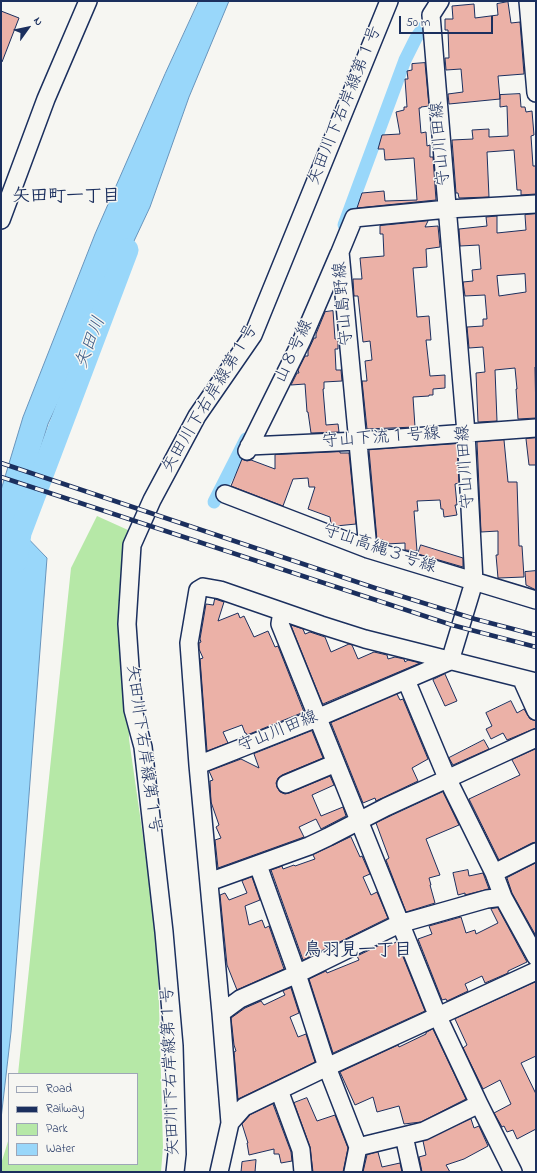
<!DOCTYPE html>
<meta charset="utf-8">
<style>
body{margin:0}
#map{position:relative;width:537px;height:1173px;overflow:hidden;background:#f6f6f2;font-family:"Indie Flower",sans-serif}
canvas{display:block}
.frame{position:absolute;inset:0;border:2px solid #1b2f5e;pointer-events:none}
.legend{position:absolute;left:8px;top:1073px;width:130px;height:92px;box-sizing:border-box;background:#f6f6f2;border:1px solid #9ea6b7;margin:0;padding:5px 7px;list-style:none;font-size:12px;color:#1b2f5e}
.legend li{display:flex;align-items:center;gap:8px;height:20px}
.legend b{width:20px;border:1px solid #9ea6b7}
.north{position:absolute;left:8px;top:8px;width:40px;height:40px;-webkit-text-stroke:3px #f6f6f2;paint-order:stroke;rotate:57deg;font-size:11px;font-weight:700;line-height:16px;text-align:center;color:#1b2f5e}
.north::after{content:'';display:block;margin:auto;width:14px;height:18px;background:#1b2f5e;clip-path:polygon(50% 0,100% 100%,50% 72%,0 100%)}
.scale{position:absolute;left:399px;top:16px;width:94px;height:18px;box-sizing:border-box;border:2px solid #1b2f5e;border-top:0;padding-left:5px;font-size:12px;line-height:14px;white-space:nowrap;color:#1b2f5e;-webkit-text-stroke:3px #f6f6f2;paint-order:stroke}
</style>
<div id="map">
<canvas width="537" height="1173"></canvas>
<div class="frame"></div>
<ul class="legend">
<li><b style="height:5px;background:#f6f6f2"></b>Road</li>
<li><b style="height:5px;background:#1b2f5e"></b>Railway</li>
<li><b style="height:11px;background:#b6e8a7"></b>Park</li>
<li><b style="height:11px;background:#99d7fa"></b>Water</li>
</ul>
<div class="north">N</div>
<div class="scale">50 m</div>
</div>
<script>
const c = document.querySelector('canvas').getContext('2d');
c.lineJoin = 'round';
function fillPath(path, color) { c.fillStyle = color; c.fill(path, 'evenodd'); }
function strokePath(path, color, width, dash) { c.strokeStyle = color; c.lineWidth = width; c.lineCap = dash ? 'butt' : 'round'; c.setLineDash(dash || []); c.stroke(path); }
function label(font, color, halo, rows, align = 'center') {
  c.font = font + ' "Indie Flower","Klee One",sans-serif'; c.lineWidth = 3; c.setLineDash([]); c.textBaseline = 'middle'; c.strokeStyle = halo; c.fillStyle = color; for (const [text, x, y, turn = 0] of rows) {
    c.save(); c.translate(x, y); c.rotate((+turn || 0) * Math.PI / 180); c.textAlign = isNaN(turn) ? turn : align; if (halo) c.strokeText(text, 0, 0); c.fillText(text, 0, 0); c.restore();
  }
}
fillPath(new Path2D(`
 M97,516L128,530L129,739L157,934L163,1147L161,1172H1V1164L9,1138V1164H137V1074H18L71,568Z`), '#b6e8a7');
const water = new Path2D(`
 M199,1H229L189,97L150,207L48,424L17,527L47,558L11,1032L1,1119V490L23,417L95,234L165,74Z`);
fillPath(water, '#99d7fa');
strokePath(water, '#6794bc', 1);
strokePath(new Path2D(`
 M344,225L405,60L416,38L423,28
 M214,502L246,439`), '#99d7fa', 13);
strokePath(new Path2D(`
 M16,561L20,533L127,250`), '#99d7fa', 23);
const building = new Path2D(`
 M508,2L511,23L520,22L524,74L498,76L500,99L449,104L448,94L463,92L461,69L446,70L445,58H449L448,30H445V19H453L452,6L474,4L475,18L498,15L497,4Z
 M1,11L19,18L2,62H1Z
 M425,63L429,106L421,107V108H419L421,133L426,132L427,146L430,145V157H433L436,200L357,208L362,193L384,191L385,201L417,200L414,158L385,160L384,149H378L382,135L400,134L396,112L404,110V107H407L405,79H408L407,71L412,70V64Z
 M520,94L521,107H525L526,112L532,111L534,135L531,136L533,166H536V194L521,195V190H517L514,150L487,152L489,197L459,198L458,193H456L452,140L473,139L472,130L489,129V137L508,136L507,106L500,107V95Z
 M536,214V367H535L536,418L518,419L516,389H517L515,368L495,370L497,421L478,422L476,373L485,372L483,347L469,348L467,327L483,326V319H487L485,295L465,296L463,282L473,281L472,270L481,269L479,245L460,246L459,229L487,226L486,217L497,216V233L526,230L525,215ZM525,274L526,292L499,296L497,276Z
 M428,221L425,227L438,226L440,247L426,249L427,267L413,268L417,317L429,316L431,340H426L430,376L445,375V388L433,389V395H429V396L413,397L415,427L367,429L362,381H367L365,361L372,360L370,341L363,342L358,296H354L353,279H362L360,258L384,256L383,234H380V226Z
 M333,311L335,339H338V349H335L336,370H341L342,381L324,382V389H323L326,425L338,424L339,432L311,433L308,412H307L305,384L291,385L297,373H299L298,370L305,356H308V351L314,338H316V334L325,312Z
 M536,438V465H529L526,439Z
 M504,440L508,482H517L519,546H522L524,577L499,578H498L496,555H498V531L481,532L477,442Z
 M457,444L459,483L455,484L457,505H455L457,515L444,517L443,509H441L440,500L417,501L418,511H414L417,551L405,550V543L386,544L383,543V540H377L369,450Z
 M340,452V453H349L356,524L336,526L331,524L330,517L308,509L315,487H309L308,478L293,479L283,506L231,486L242,459L247,461L251,460L275,469V455Z
 M421,545L463,558V567L418,554Z
 M536,571V590L526,585L525,572Z
 M215,599L224,602L218,621L238,613L240,618L244,616L254,637L268,631L275,647L278,646L304,712L247,735L246,733H245L242,725L223,732L228,743L207,751L200,659L203,658L199,649V643L201,642L200,639L206,604L213,605Z
 M291,625L303,629L305,634L310,632L325,637L331,652L349,644L352,645L358,659L374,652L387,655L388,659L395,657L404,659L405,662L408,660L420,663L323,704Z
 M445,674L457,701L445,706L433,680Z
 M397,694L400,700L403,699L428,759L412,768L418,781L376,801L375,798L363,803L331,723Z
 M511,701L517,713L524,709L530,719L536,721V728L507,740L503,733L491,739L486,729L492,726L486,713Z
 M312,731L323,758L282,775L278,778L276,783L277,787L280,792L285,794L289,793L330,776L334,785L312,795L321,816L343,807L346,816L321,829L316,819L299,827L304,837L218,868L215,840L221,838L216,827L219,825L211,802L210,781L213,780L209,771L241,759L259,768L254,754Z
 M484,740L489,749L453,765L449,758Z
 M536,749V842L532,843L499,860L469,799L520,775L512,760Z
 M443,792L459,825L426,839L440,875L429,878L431,885H430L435,903L406,912L386,860L389,858L376,823Z
 M351,837L360,857L362,856L370,874L363,877L371,895L377,892L388,918L303,960L271,870L282,866L283,869L294,865L295,866L315,859L313,855Z
 M536,863V936L512,893L507,878Z
 M468,870L469,876L483,873L489,889L465,895V893L458,895L453,873Z
 M252,877L260,900L245,906L249,925L262,920L265,928L269,926L284,969L237,990L227,965L220,895L225,893L229,900L247,893L242,881Z
 M498,908L527,962L508,971V973L485,983L482,976L465,984L468,991L447,1001L446,999L442,1000L418,939L432,934L429,926L461,917L466,933L475,930L476,934L498,923L491,909Z
 M397,942L425,1011L333,1053L309,979L326,971L327,973L359,960L357,956L384,943L386,947Z
 M536,982V1056L521,1063L536,1094V1129L517,1139L513,1130L507,1132L504,1126L502,1127L494,1113L511,1104L500,1080L483,1089L463,1048L467,1045L455,1019Z
 M291,988L299,1013L290,1017L298,1037L306,1034L315,1062L238,1099L234,1052L236,1051L234,1045L231,1018L245,1008L261,1001L264,1005L285,995L283,991Z
 M433,1029L466,1099L421,1122L404,1124L399,1106L377,1112L373,1097L355,1105L340,1072L398,1045L399,1047L426,1034V1033Z
 M307,1098L317,1121L335,1115L348,1148L343,1172H313L310,1147L294,1103Z
 M273,1104L291,1152L292,1161L281,1163L279,1154H274V1149L249,1155L247,1143H248L242,1124L250,1115Z
 M471,1119L474,1128L479,1126L488,1146L464,1159L446,1165L450,1172H422L419,1157L426,1155L423,1141Z
 M378,1152L382,1167L400,1163L402,1172H363L367,1155Z
 M256,1160L255,1172H241L242,1162Z`);
fillPath(building, '#ebb1a7');
strokePath(building, '#1b2f5e', 1);
const minor = new Path2D(`
 M528,1L536,93
 M1,220L46,99L88,1
 M249,446L358,441L536,428
 M247,451L302,340L339,254
 M225,494L368,549L536,600
 M368,549L340,252L354,218L448,209L536,204
 M282,612L280,624L438,1017L479,1104L513,1172
 M406,680L447,778L494,873L503,897L536,957
 M522,680L536,711
 M198,765L317,718L450,661L474,582L466,433L431,15L440,1
 M286,784L336,763
 M258,865L297,974L327,1067L358,1147L353,1172
 M494,873L536,852
 M209,882L309,846L328,837L386,807L536,738
 M221,1013L240,999L297,974L399,924L487,899L503,897
 M279,1090L301,1150L303,1172
 M230,1123L244,1107L327,1067L536,971
 M404,1136L412,1172
 M358,1147L424,1131L479,1104
 M175,1172L177,1154L174,1046L164,932L143,747L133,710L127,624L132,545L152,500L197,416L253,335L389,1
 M219,1172L230,1123L221,1013L198,765L189,643L198,590L203,587L220,590L321,625L365,639L536,682`);
strokePath(minor, '#1b2f5e', 20);
strokePath(minor, '#f6f6f2', 17);
const rail = new Path2D(`
 M1,463L375,588L475,619L536,635
 M1,477L452,625L536,647`);
strokePath(rail, '#1b2f5e', 4.5);
strokePath(rail, '#f6f6f2', 3, [9]);
label('17px', '#1b2f5e', '#f6f6f2', [
 ["矢田川下右岸線第１号",346,106,-68],
 ["守山川田線",442,144,-95],
 ["守山島野線",345,304,-95],
 ["山８号線",295,352,-65],
 ["矢田川下右岸線第１号",211,399,-59],
 ["守山下流１号線",381,439,-4],
 ["守山川田線",467,467,-94],
 ["守山高縄３号線",379,550,19],
 ["守山川田線",278,733,-22],
 ["矢田川下右岸線第１号",142,749,82],
 ["矢田川下右岸線第１号",172,1071,-92]
]);
label('bold 18px', '#1b2f5e', '#f6f6f2', [
 ["矢田町一丁目",66,198],
 ["鳥羽見一丁目",358,952]
]);
label('italic 18px', '#3a5985', '#f6f6f2', [
 ["矢田川",92,343,-69]
]);
</script>
